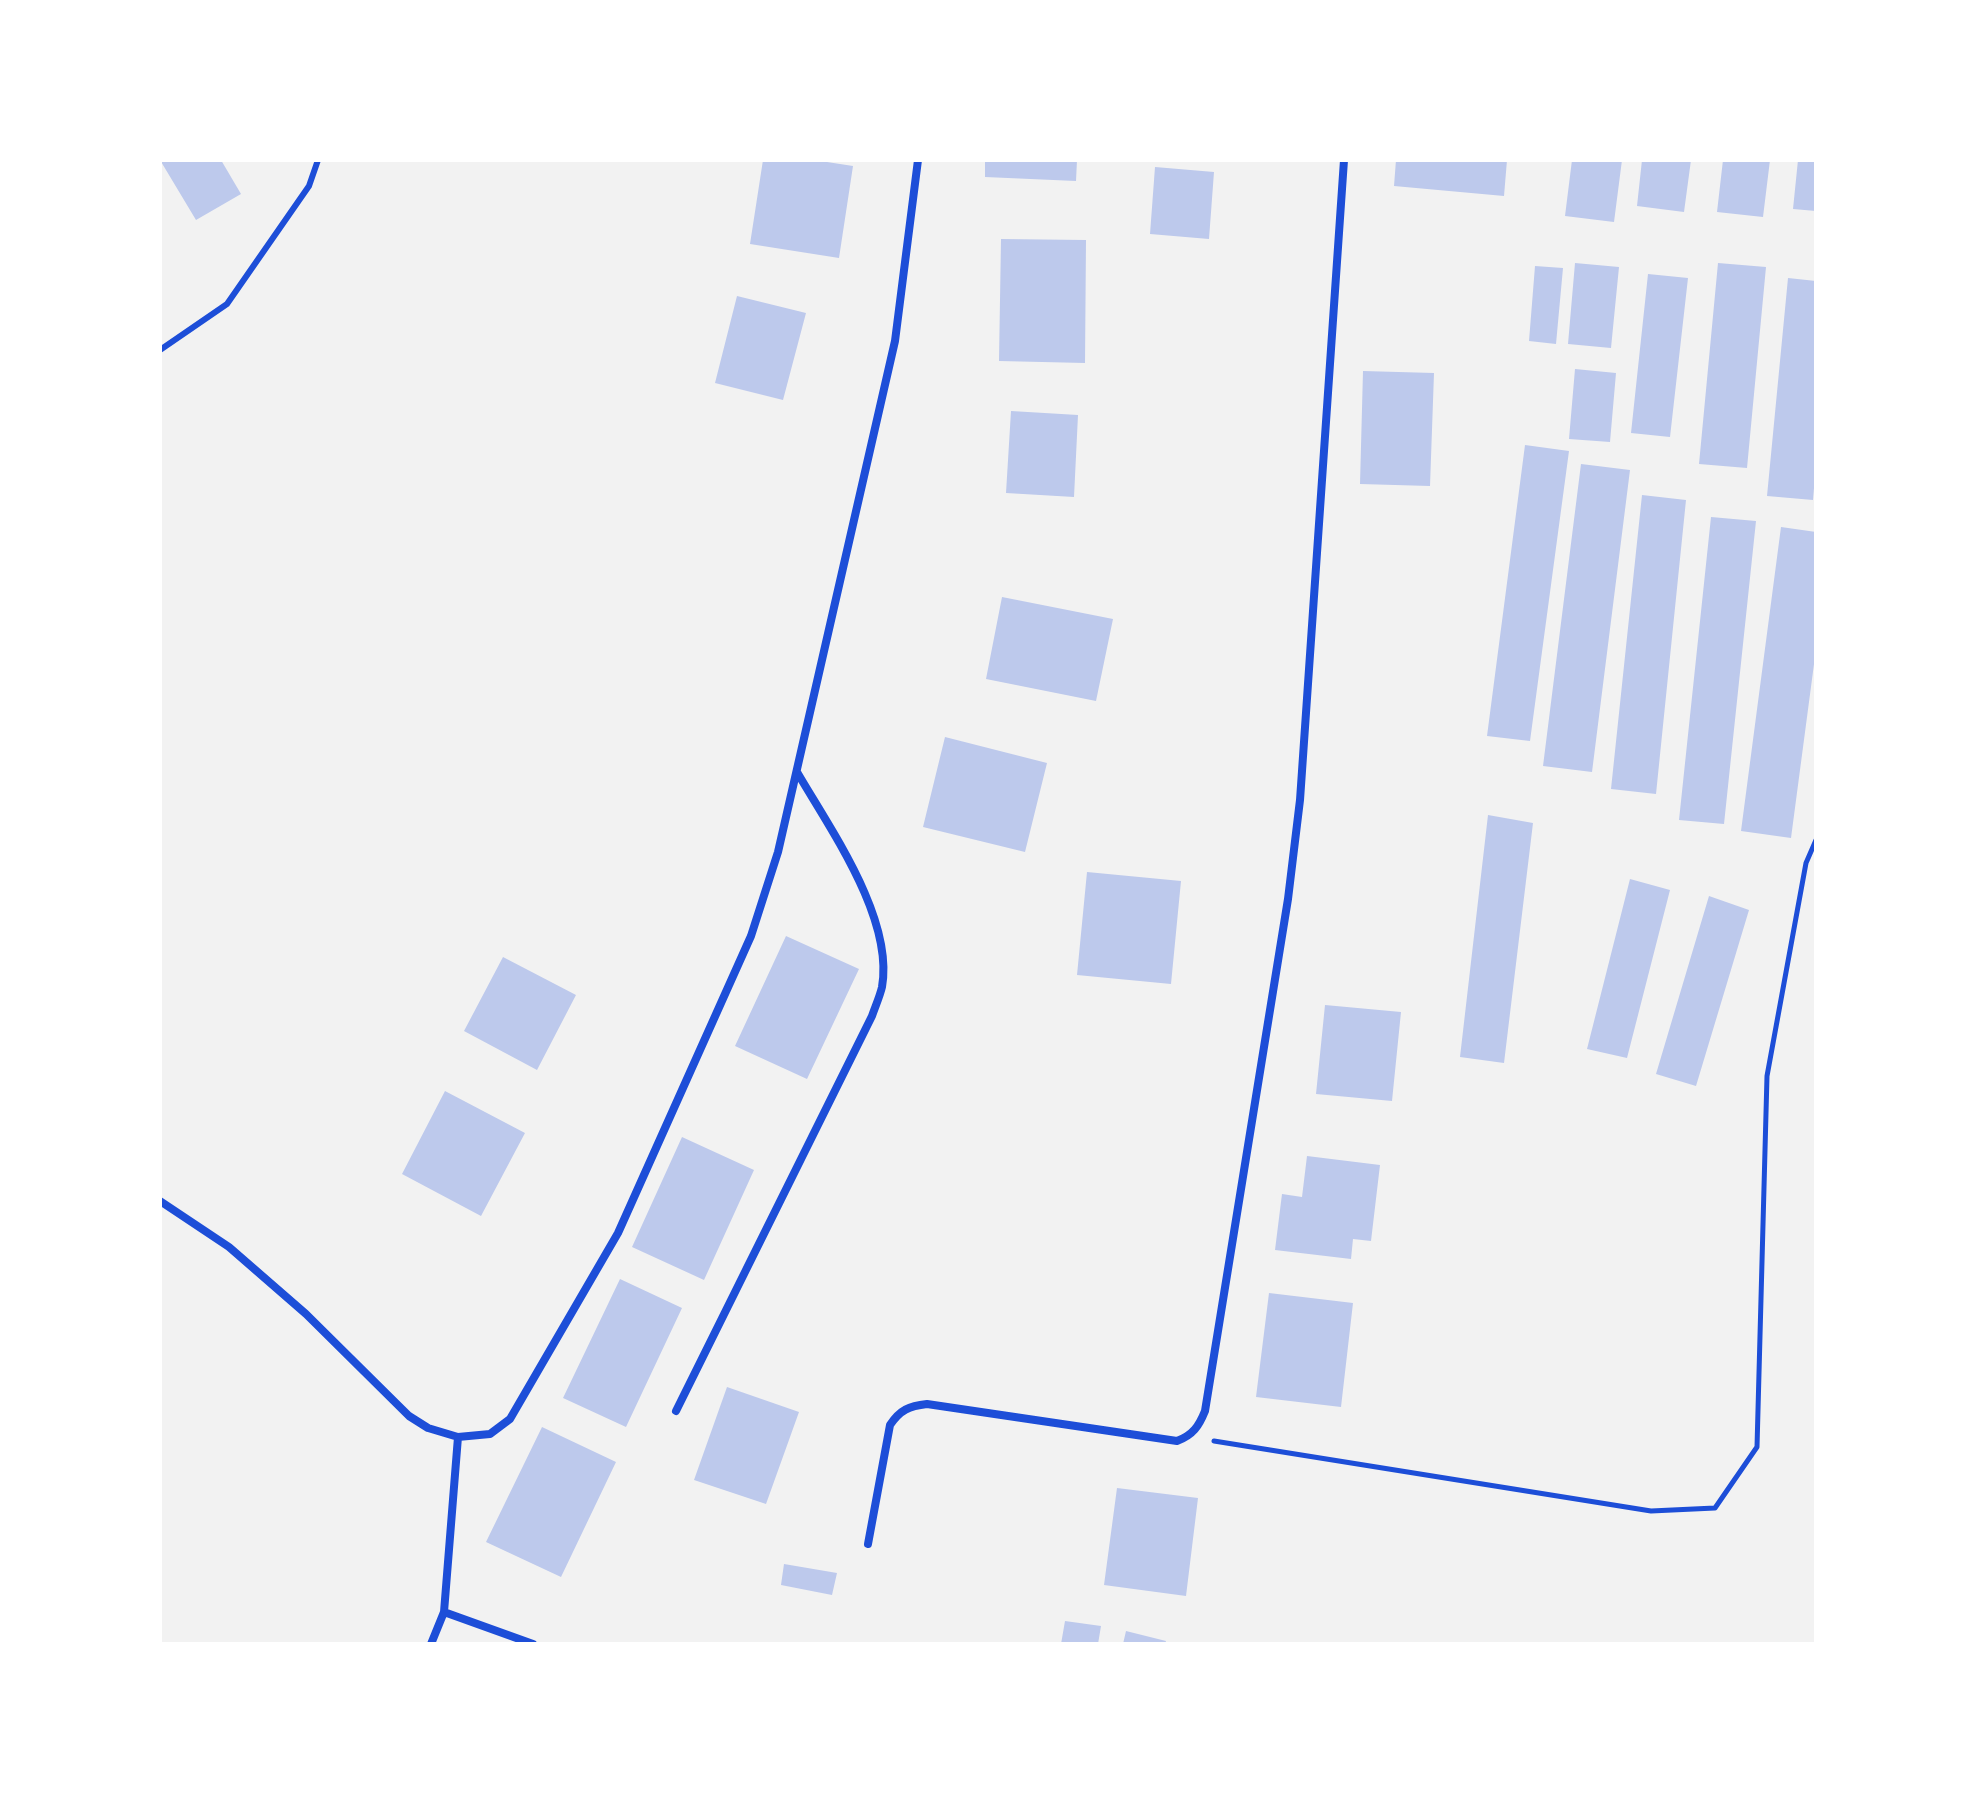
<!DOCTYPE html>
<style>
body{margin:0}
#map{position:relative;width:1976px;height:1804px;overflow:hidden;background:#f2f2f2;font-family:Karla,sans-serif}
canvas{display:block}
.frame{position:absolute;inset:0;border:162px solid #fff;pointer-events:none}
</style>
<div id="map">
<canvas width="1976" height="1804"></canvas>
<div class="frame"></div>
</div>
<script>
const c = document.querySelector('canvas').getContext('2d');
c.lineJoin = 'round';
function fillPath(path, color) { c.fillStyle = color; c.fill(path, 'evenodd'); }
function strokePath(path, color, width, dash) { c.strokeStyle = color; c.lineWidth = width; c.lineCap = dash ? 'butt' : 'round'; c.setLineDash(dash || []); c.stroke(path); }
fillPath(new Path2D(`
 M160,160H221L241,194L196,220Z
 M763,160H814L853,166L839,258L750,244Z
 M985,160H1077L1076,181L985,177Z
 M1396,160H1507L1504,196L1394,186Z
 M1572,160H1622L1614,222L1565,216Z
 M1642,160H1691L1684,212L1637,206Z
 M1723,160H1770L1763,217L1717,212Z
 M1798,160H1816V211L1793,209Z
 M1155,167L1214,172L1209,239L1150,234Z
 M1001,239L1086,240L1085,363L999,361Z
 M1575,263L1619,267L1611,348L1568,344Z
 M1718,263L1766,267L1747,468L1699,464Z
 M1535,266L1563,268L1556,344L1529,341Z
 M1648,274L1688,278L1670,437L1631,433Z
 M1788,278L1816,281V464L1813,500L1767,496Z
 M737,296L806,313L783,400L715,383Z
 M1575,369L1616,373L1610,442L1569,439Z
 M1363,371L1434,373L1430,486L1360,484Z
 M1011,411L1078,415L1074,497L1006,493Z
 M1525,445L1569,451L1530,741L1487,736Z
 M1581,464L1630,470L1592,772L1543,766Z
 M1642,495L1686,500L1656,794L1611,789Z
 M1711,517L1756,521L1724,824L1679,820Z
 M1781,527L1816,532V649L1791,838L1741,831Z
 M1002,597L1113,619L1096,701L986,679Z
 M945,737L1047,763L1025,852L923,827Z
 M1488,815L1533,823L1504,1063L1460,1057Z
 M1087,872L1181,881L1171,984L1077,975Z
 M1630,879L1670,890L1627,1058L1587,1049Z
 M1709,896L1749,910L1696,1086L1656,1074Z
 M786,936L859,969L807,1079L735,1046Z
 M503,957L576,995L537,1070L464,1031Z
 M1325,1005L1401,1012L1392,1101L1316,1094Z
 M445,1091L525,1133L481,1216L402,1174Z
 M682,1137L754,1170L704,1280L632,1247Z
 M1307,1156L1380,1165L1371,1241L1353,1239L1351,1259L1275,1250L1282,1194L1302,1197Z
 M620,1279L682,1308L626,1427L563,1398Z
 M1269,1293L1353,1303L1341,1407L1256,1397Z
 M727,1387L799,1412L766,1504L694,1480Z
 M542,1427L616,1462L561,1577L486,1542Z
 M1117,1488L1198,1498L1186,1596L1104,1585Z
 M784,1564L837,1573L832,1595L781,1585Z
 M1065,1621L1101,1626L1098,1644H1061Z
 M1126,1631L1166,1641L1165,1644H1123Z`), '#bdc9ec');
strokePath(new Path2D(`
 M1214,1441L1651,1511L1715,1508L1757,1447L1767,1076L1806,863L1816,840`), '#1d4ed8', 5);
strokePath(new Path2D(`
 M160,350L227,304L309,186L318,160`), '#1d4ed8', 6);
strokePath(new Path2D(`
 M160,1201L229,1247L306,1314L409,1416L428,1428L458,1437L444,1612L431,1644
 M676,1411L872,1016C875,1007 880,996 882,987C894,918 830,829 797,772
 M458,1437L490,1434L510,1419L618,1233L751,936L778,852L895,341L918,160
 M868,1544L890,1425C900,1410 909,1406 927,1404L1177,1441C1193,1435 1199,1426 1205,1411L1288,899L1300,800L1344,160
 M444,1612L533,1644`), '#1d4ed8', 8);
</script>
